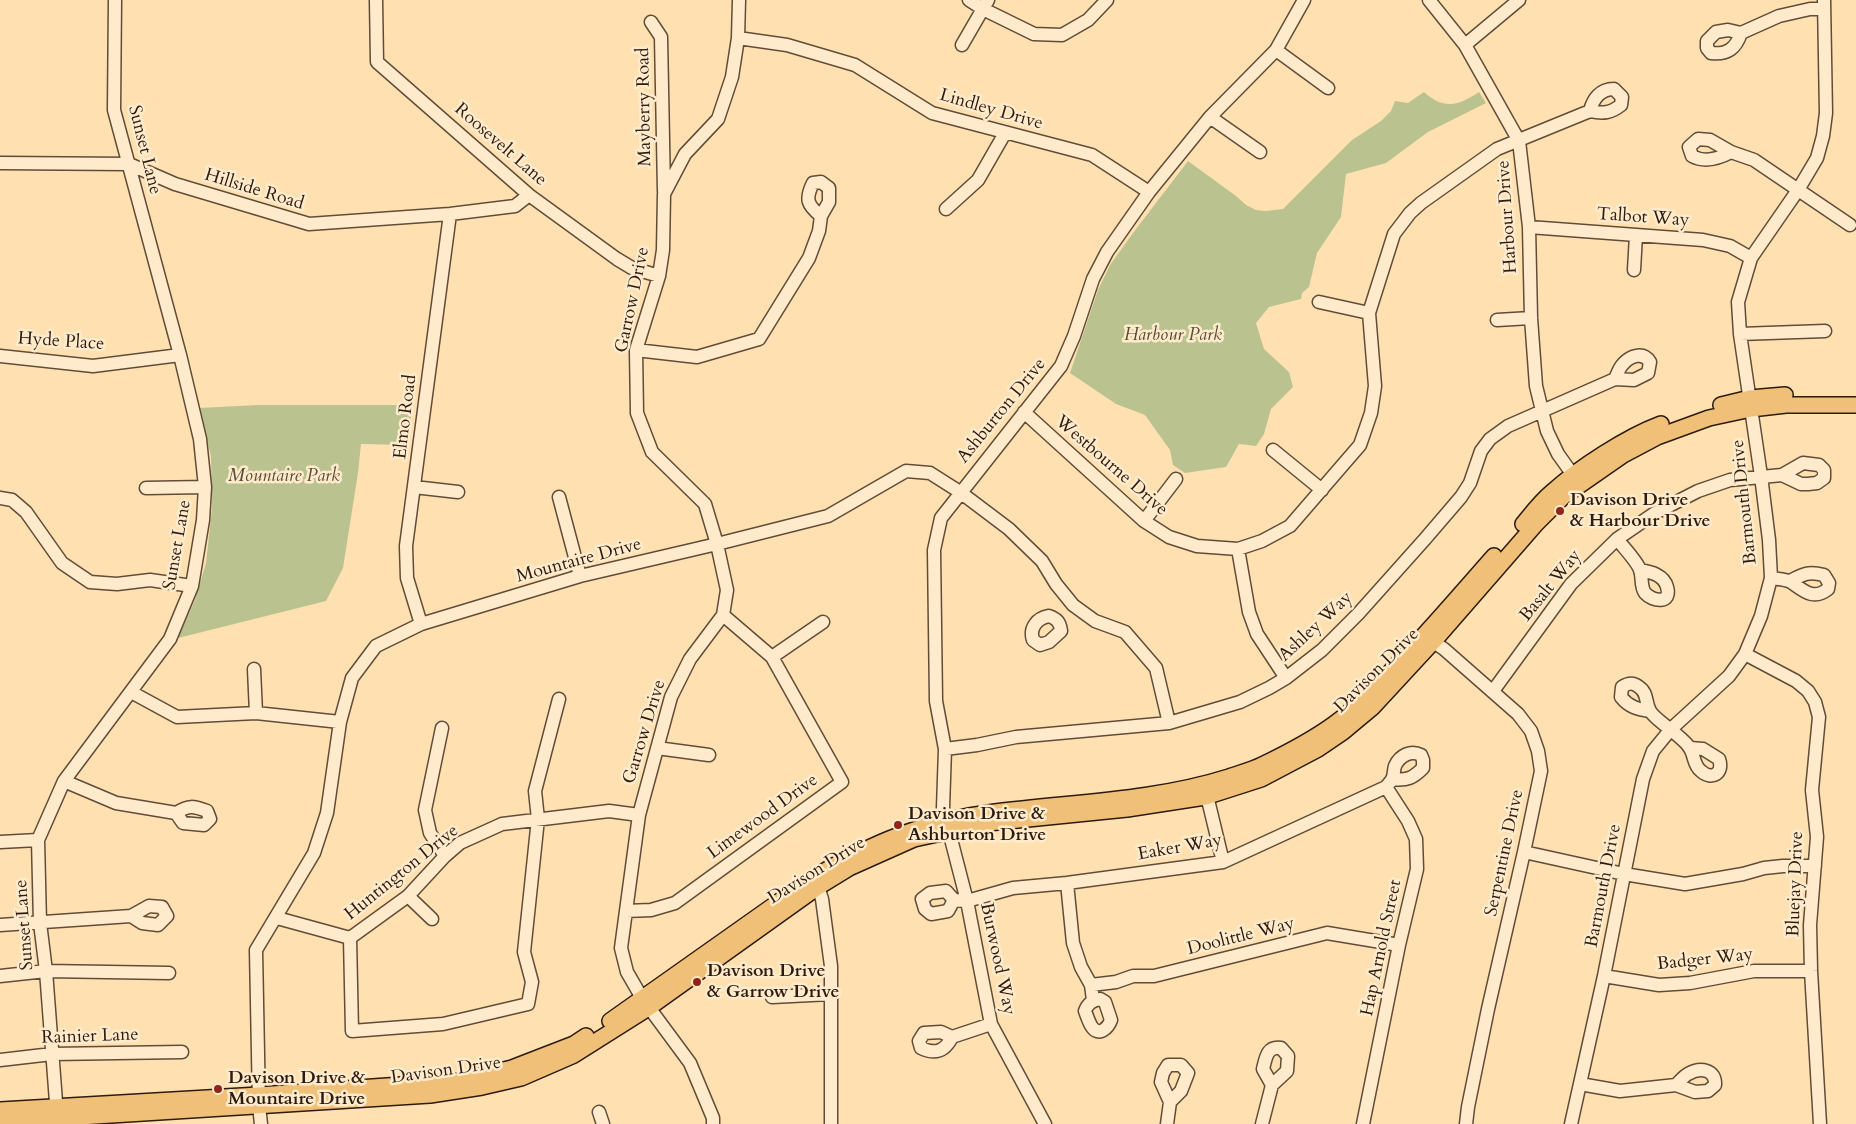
<!DOCTYPE html>
<style>
body{margin:0}
canvas{display:block;background:#ffe0b1}
</style>
<canvas width="1856" height="1124"></canvas>
<script>
const c = document.querySelector('canvas').getContext('2d');
c.lineJoin = 'round';
function fillPath(path, color) { c.fillStyle = color; c.fill(path, 'evenodd'); }
function strokePath(path, color, width, dash) { c.strokeStyle = color; c.lineWidth = width; c.lineCap = dash ? 'butt' : 'round'; c.setLineDash(dash || []); c.stroke(path); }
function label(font, color, halo, rows, align = 'center') {
  c.font = font + ' Cardo,serif'; c.lineWidth = 5; c.setLineDash([]); c.textBaseline = 'middle'; c.strokeStyle = halo; c.fillStyle = color; for (const [text, x, y, turn = 0] of rows) {
    c.save(); c.translate(x, y); c.rotate((+turn || 0) * Math.PI / 180); c.textAlign = isNaN(turn) ? turn : align; if (halo) c.strokeText(text, 0, 0); c.fillText(text, 0, 0); c.restore();
  }
}
fillPath(new Path2D(`
 M1424,92C1444,110 1458,106 1479,92L1486,103L1428,132L1386,163L1346,174L1341,217L1317,253L1309,287L1302,293L1301,299L1269,307L1256,323L1264,349L1289,372L1293,387L1271,409L1264,434L1256,446L1239,444L1226,467L1185,473L1173,465L1170,450L1145,415L1116,404L1070,373L1098,290L1110,265L1133,233L1188,161L1236,196L1246,205L1256,210L1266,211L1283,209L1352,140L1381,121L1391,111L1395,101L1408,103Z
 M258,405H412L408,445L361,444L358,473L343,568L326,601L178,638L195,600L206,563L212,508L211,456L199,408Z`), '#bac390');
const minor = new Path2D(`
 M376,0L377,62L529,195L617,259L632,268L659,276
 M969,0L983,9L1034,34L1062,35L1088,20L1107,0
 M1429,0L1465,45L1519,141L1529,227L1531,318L1536,386L1547,431L1558,454L1578,482
 M651,22L661,37L664,191
 M1741,33C1736,48 1728,55 1711,53L1707,48V41L1716,32L1728,30L1741,33L1779,16L1810,9H1824
 M738,38L787,45L855,65L932,113L1092,155L1149,192
 M962,45L988,0
 M1465,45L1519,0
 M1276,50L1328,88
 M1210,117L1260,152
 M1731,152C1718,159 1705,163 1692,156L1689,147L1698,139L1710,140L1731,152L1754,160L1850,225
 M0,163L129,164L175,184L309,224L450,214L515,206L529,195
 M946,209L978,180L1005,133
 M1529,227L1703,240L1730,246L1751,258
 M1634,270L1636,235
 M1319,302L1369,313
 M1497,320L1531,318
 M1740,334L1825,331
 M636,350L697,357L759,339L809,258L819,231L821,216L829,202V188L821,182L813,183C805,199 807,205 821,216
 M0,356L93,366L180,355
 M1024,412L1144,521L1169,537L1197,546L1238,549L1262,541L1290,526L1360,445L1371,413L1375,386L1369,313L1394,234L1410,213L1421,203L1497,149L1590,111C1603,114 1611,113 1621,105L1622,97L1614,89C1600,89 1593,99 1590,111
 M1273,450L1322,490
 M414,487L458,492
 M146,488L205,487
 M559,497L580,576
 M0,498L12,500L26,512L62,563L90,582L117,584L150,580L192,586
 M1144,521L1176,479
 M1617,539C1623,547 1637,561 1640,570C1643,578 1640,586 1645,593C1653,602 1672,604 1667,587C1664,575 1651,572 1640,570
 M1238,549L1249,612L1257,634L1286,678
 M1771,578C1777,579 1786,579 1791,582C1803,590 1813,601 1828,589L1829,583L1824,575C1808,571 1803,574 1790,581
 M1049,616C1057,619 1060,622 1061,631L1049,642L1040,645L1033,640C1029,628 1037,618 1049,616Z
 M421,624L407,578L406,546L450,214
 M1426,637L1444,649L1518,714L1531,731L1538,751L1541,771L1524,852L1488,1009L1468,1107L1466,1124
 M1745,654L1796,681L1808,691L1815,702L1819,717L1812,790L1817,837L1810,925L1811,971L1820,1124
 M772,657L823,622
 M254,669L256,713
 M1493,691L1571,584L1617,539L1655,513L1698,491L1730,480L1782,475L1801,484H1808L1817,483L1824,478V470L1819,465L1803,463L1782,475
 M131,692L177,717L256,713L340,722
 M1650,711C1637,709 1629,707 1621,697L1622,687C1628,683 1633,682 1639,687C1648,693 1645,702 1650,711C1656,721 1681,735 1689,747C1695,755 1693,765 1701,771C1712,781 1724,773 1719,759L1703,749L1690,748
 M442,728L425,810L430,833L445,856
 M657,748L709,755
 M945,749L977,745L1016,737L1169,723L1240,702L1269,688L1286,678L1322,650L1358,614L1425,539L1461,497L1470,483L1481,451L1490,439L1508,426L1615,379L1634,380L1648,373L1650,362C1643,351 1630,356 1623,364C1619,368 1617,375 1615,379
 M64,781L116,803L176,813C189,805 193,806 207,811L210,819L204,825L183,823L176,813
 M1203,788L1205,797L1209,804L1223,862
 M0,842L38,840
 M1524,852L1624,874L1685,884L1743,874L1764,868L1783,866H1815
 M813,881L818,887L822,899L831,966V1124
 M1067,883L1073,943L1081,967L1091,985L1093,1000
 M408,896L432,919
 M954,900L948,911L931,914L925,909L922,899L930,893L946,891L954,900L967,901L1013,888L1067,883L1223,862L1386,787C1388,784 1392,781 1393,777C1394,774 1394,769 1395,766C1400,755 1411,750 1421,755L1423,760V768C1413,778 1407,781 1392,779
 M626,911L651,910L675,903L842,782L772,657L723,615
 M277,918L350,938L408,896L445,856L460,843L502,824L609,811L639,815
 M0,925L131,916L149,906L162,907L167,916L158,925L142,923L131,916
 M350,938L352,1031L443,1024L528,1004L532,982L524,952L538,819L535,791L559,699
 M0,976L46,971L169,973
 M1604,976L1659,985L1690,983L1754,971H1811
 M1091,985L1116,982L1133,976H1154L1327,933L1399,945
 M772,997L831,994
 M1100,999L1105,1002L1111,1020C1108,1028 1099,1037 1092,1027C1089,1023 1087,1016 1085,1011C1088,1003 1092,1001 1100,999Z
 M952,1037C945,1051 936,1055 921,1048L919,1041L924,1033L941,1032L952,1037L991,1024
 M0,1060L52,1054L182,1052
 M1580,1084L1620,1091L1676,1085L1695,1092L1708,1091L1715,1085C1716,1069 1700,1067 1688,1074C1684,1076 1680,1081 1676,1085
 M599,1112L603,1124
 M57,1115L46,971L40,923L38,840L64,781L170,639L192,586L203,520L205,487L200,439L180,355L114,110L115,0
 M261,1124L259,1106L256,950L314,853L327,813L340,722L352,678L376,646L421,624L580,576L717,544L828,516L906,471L930,473L960,492L1009,529L1042,561L1056,584L1073,605L1095,621L1125,632L1156,668L1169,723
 M713,1124V1118L690,1063L642,998L627,972L621,948L639,815L671,697L690,659L723,615L727,590L717,544L705,504L652,452L637,413L636,350L659,276L663,250L664,194L685,154L718,119L732,77L738,38L739,0
 M1045,1124L991,1024L967,901L943,808L945,749L936,701L934,550L941,518L1061,366L1074,336L1093,279L1107,252L1149,192L1210,117L1276,50L1304,0
 M1167,1124L1170,1102L1161,1082L1163,1073L1168,1065H1181L1188,1073L1181,1091L1170,1102
 M1262,1124L1272,1085L1287,1071L1288,1056L1281,1048C1267,1046 1266,1057 1263,1069L1272,1085
 M1363,1124L1399,945L1417,869L1416,839L1408,821L1386,787
 M1571,1124L1604,976L1643,779L1653,751L1671,729L1729,676L1745,654L1761,616L1771,578L1769,540L1761,476L1740,334L1738,302L1751,258L1798,190L1817,158L1823,136L1826,113L1824,0`);
const major = new Path2D(`
 M1721,405L1750,398L1785,395
 M1523,524C1532,513 1541,501 1552,492C1579,468 1626,437 1661,424
 M610,1021L811,879C873,842 924,821 995,812C1073,802 1153,801 1229,777C1240,773 1252,770 1262,765C1287,753 1312,740 1334,724C1359,706 1381,682 1402,659C1434,625 1464,590 1494,556
 M0,1110L259,1095L458,1081L512,1068L574,1044L586,1036
 M0,1122L430,1095L482,1087L521,1078L574,1055L650,1007L818,887L849,868L914,839L988,823L1127,809L1205,797L1261,779L1318,749L1343,732L1373,707L1434,641L1535,525L1564,496L1623,455L1657,437L1709,418L1751,409L1786,405H1856`);
strokePath(minor, '#614c38', 15);
strokePath(major, '#2c1b0f', 18);
strokePath(minor, '#ffebcc', 12);
strokePath(major, '#f0c078', 15);
for (const [x, y, r, color] of [
 [1560,511,5,"#8f2418"],
 [898,825,5,"#8f2418"],
 [697,982,5,"#8f2418"],
 [218,1089,5,"#8f2418"]
]) { const dot = new Path2D(); dot.arc(x, y, r, 0, 2 * Math.PI); c.fillStyle = color; c.fill(dot); strokePath(dot, '#ffebcc', 2); }
label('18px', '#2c1b0f', '#ffebcc', [
 ["Mayberry Road",645,107,-91],
 ["Lindley Drive",991,110,16],
 ["Roosevelt Lane",500,145,41],
 ["Sunset Lane",144,150,76],
 ["Hillside Road",254,190,17],
 ["Harbour Drive",1508,217,-94],
 ["Talbot Way",1643,218,4],
 ["Garrow Drive",633,300,-78],
 ["Hyde Place",61,342,4],
 ["Ashburton Drive",1002,411,-51],
 ["Elmo Road",406,417,-83],
 ["Westbourne Drive",1111,466,41],
 ["Barmouth Drive",1745,502,-96],
 ["Sunset Lane",178,545,-80],
 ["Mountaire Drive",579,561,-15],
 ["Basalt Way",1551,586,-51],
 ["Ashley Way",1316,627,-43],
 ["Davison Drive",1377,671,-45],
 ["Garrow Drive",645,732,-73],
 ["Limewood Drive",763,817,-36],
 ["Eaker Way",1180,848,-10],
 ["Serpentine Drive",1505,853,-78],
 ["Davison Drive",817,871,-32],
 ["Huntington Drive",402,873,-39],
 ["Bluejay Drive",1796,884,-88],
 ["Barmouth Drive",1604,886,-79],
 ["Sunset Lane",25,925,-94],
 ["Doolittle Way",1241,937,-14],
 ["Hap Arnold Street",1382,948,-78],
 ["Burwood Way",997,959,78],
 ["Badger Way",1705,960,-6],
 ["Rainier Lane",90,1037,-2],
 ["Davison Drive",446,1071,-8]
]);
label('italic 18px', '#574d36', '#ffebcc', [
 ["Harbour Park",1173,336],
 ["Mountaire Park",284,477]
]);
label('bold 18px', '#2c1b0f', '#ffebcc', [
 ["Davison Drive",1570,501],
 ["& Harbour Drive",1570,522],
 ["Davison Drive &",908,815],
 ["Ashburton Drive",908,836],
 ["Davison Drive",707,972],
 ["& Garrow Drive",707,993],
 ["Davison Drive &",228,1079],
 ["Mountaire Drive",228,1100]
], 'left');
</script>
